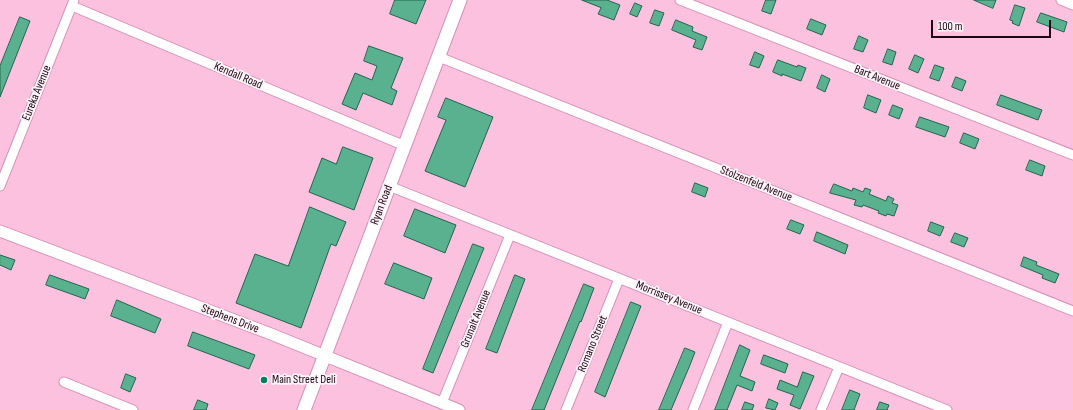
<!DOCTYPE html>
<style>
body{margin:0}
#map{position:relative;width:1073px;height:410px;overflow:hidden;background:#fdc1e0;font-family:"Sofia Sans Condensed",sans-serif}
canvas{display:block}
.scale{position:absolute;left:931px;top:20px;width:120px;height:18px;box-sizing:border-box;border:2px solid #1d0513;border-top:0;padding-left:5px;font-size:12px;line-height:14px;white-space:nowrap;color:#1d0513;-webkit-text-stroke:3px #fcf4f8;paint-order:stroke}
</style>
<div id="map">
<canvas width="1073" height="410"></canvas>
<div class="scale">100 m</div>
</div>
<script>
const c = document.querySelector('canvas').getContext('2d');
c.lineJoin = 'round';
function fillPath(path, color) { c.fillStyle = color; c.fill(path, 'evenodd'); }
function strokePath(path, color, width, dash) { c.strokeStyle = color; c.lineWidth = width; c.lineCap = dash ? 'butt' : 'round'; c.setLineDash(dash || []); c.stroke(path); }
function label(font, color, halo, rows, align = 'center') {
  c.font = font + ' "Sofia Sans Condensed",sans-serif'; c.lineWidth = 3.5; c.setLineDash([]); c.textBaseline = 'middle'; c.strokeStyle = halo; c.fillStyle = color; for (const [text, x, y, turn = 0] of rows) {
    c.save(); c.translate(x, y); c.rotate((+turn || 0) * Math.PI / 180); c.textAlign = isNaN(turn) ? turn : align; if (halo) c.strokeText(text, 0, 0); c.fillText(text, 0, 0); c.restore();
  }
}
const building = new Path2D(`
 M395,0H426L416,24L390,14Z
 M582,0H607L620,5L614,20L598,14L601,8Z
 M766,0H776L771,14L762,11Z
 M974,0H996L993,8Z
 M635,3L642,6L637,17L630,14Z
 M1015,5L1025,8L1019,26L1012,23L1013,21L1010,20Z
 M655,10L664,13L659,26L650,23Z
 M1041,13L1067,22L1064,32L1037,22Z
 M20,17L30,21L0,97V66Z
 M811,19L826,25L822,35L807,29Z
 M676,20L693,27L692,31L707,37L702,50L693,47L696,40L672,30Z
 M859,36L868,40L863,52L854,49Z
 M369,46L403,58L391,88L397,91L392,105L363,93L356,110L342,104L355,73L372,80L377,66L364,61Z
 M888,49L896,52L892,65L883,62Z
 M755,52L764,56L759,68L750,65Z
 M915,55L924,59L918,73L909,69Z
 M778,60L797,67L798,65L806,68L801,81L782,74V76L773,72Z
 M935,65L944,68L939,81L930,78Z
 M822,75L830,79L825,92L817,88Z
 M956,77L966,81L962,91L952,87Z
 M868,95L881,100L876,113L864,108Z
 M1001,95L1042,110L1038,120L997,105Z
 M446,98L493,117L465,187L425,171L446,120L438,117Z
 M893,105L903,109L899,119L889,115Z
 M920,117L949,127L945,137L916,127Z
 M964,133L979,139L975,149L960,143Z
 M343,147L373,158L354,210L309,192L322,158L336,164Z
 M1030,160L1045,166L1042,176L1026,170Z
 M695,183L708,188L705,197L692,192Z
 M834,184L852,191L853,188L863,192L865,188L871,190L869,194L886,201L888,196L894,199L892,203L898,205L894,216L887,214L886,216L878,213L879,211L863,205L862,207L854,205L856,200L830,193Z
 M310,207L346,222L336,246L331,244L301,328L236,303L255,254L288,266Z
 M415,209L456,225L445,253L404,236Z
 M791,220L804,225L800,234L787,229Z
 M931,222L944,227L940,236L928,231Z
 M817,232L848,245L845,254L814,241Z
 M955,233L968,238L964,247L951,242Z
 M473,244L484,248L433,373L423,369Z
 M0,255L15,260L11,270L0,265Z
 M1024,257L1037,262L1036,265L1059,274L1055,283L1042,278L1043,275L1021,266Z
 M394,263L432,278L424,299L385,284Z
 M50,275L89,289L85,299L46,285Z
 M515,275L525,279L497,353L486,349Z
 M584,284L594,288L581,322L580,321L544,410H532Z
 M117,300L161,319L155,333L111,316Z
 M631,302L641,306L605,397L595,392Z
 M193,332L255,355L249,369L188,346Z
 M740,345L750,350L740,376L755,382L752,391L737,385L727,410H715Z
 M685,348L695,352L690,365L671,410H659Z
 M764,355L788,364L785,373L761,364Z
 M803,372L814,376L800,409L790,405L794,395L777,389L780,380L797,387Z
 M126,374L136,378L130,392L121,388Z
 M850,390L860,394L854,410H842Z
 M769,399L778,403L775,410L766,408Z
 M198,400L208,404L206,410H194Z
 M745,402L754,405L752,410H742Z
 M880,402L889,405L887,410H877Z`);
fillPath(building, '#5ab190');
strokePath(building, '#21654d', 1);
const minor = new Path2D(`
 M680,0L1073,155
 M1061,0L1073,5
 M72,6L405,146
 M439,57L1073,311
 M0,186L74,0
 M389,186L947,410
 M64,382L133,410
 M442,403L510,235
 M566,410L619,279
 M693,410L728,322
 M821,410L839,367`);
const tertiary = new Path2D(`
 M0,231L271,334L459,410`);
const secondary = new Path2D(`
 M304,410L460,0`);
strokePath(minor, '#d68fb5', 11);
strokePath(tertiary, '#d68fb5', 13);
strokePath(secondary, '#d68fb5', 15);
strokePath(minor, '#fff', 9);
strokePath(tertiary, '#fff', 11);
strokePath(secondary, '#fff', 13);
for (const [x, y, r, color] of [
 [264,380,4,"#037e5d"]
]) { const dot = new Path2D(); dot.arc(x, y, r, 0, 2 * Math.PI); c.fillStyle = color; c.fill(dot); strokePath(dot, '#fcf4f8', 1.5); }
label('12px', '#1d0513', '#fcf4f8', [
 ["Kendall Road",238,76,23],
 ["Bart Avenue",877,78,22],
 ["Eureka Avenue",37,93,-68],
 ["Stolzenfeld Avenue",756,184,22],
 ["Ryan Road",382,205,-69],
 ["Morrissey Avenue",669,298,22],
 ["Stephens Drive",230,319,21],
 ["Grunalt Avenue",476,319,-68],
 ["Romano Street",593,344,-68]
]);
label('12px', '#1d0513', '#fcf4f8', [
 ["Main Street Deli",272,380]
], 'left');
</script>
